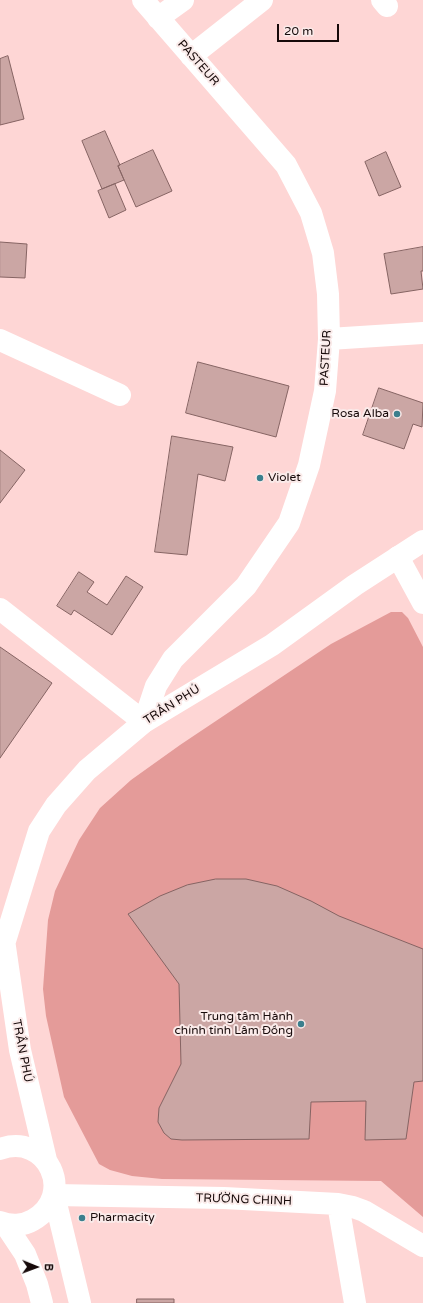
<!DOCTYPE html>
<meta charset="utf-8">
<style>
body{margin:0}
#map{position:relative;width:423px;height:1303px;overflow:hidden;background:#fed6d5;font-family:"Varela Round",sans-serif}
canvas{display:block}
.north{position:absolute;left:16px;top:1247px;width:40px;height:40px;-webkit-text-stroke:3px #faeae9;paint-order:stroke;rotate:91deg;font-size:11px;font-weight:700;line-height:16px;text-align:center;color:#170a0a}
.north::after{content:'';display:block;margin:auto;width:14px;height:18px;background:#170a0a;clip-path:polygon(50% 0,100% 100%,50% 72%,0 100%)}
.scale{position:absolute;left:277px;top:24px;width:62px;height:18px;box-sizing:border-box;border:2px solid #170a0a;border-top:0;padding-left:5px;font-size:12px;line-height:14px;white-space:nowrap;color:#170a0a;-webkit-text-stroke:3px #faeae9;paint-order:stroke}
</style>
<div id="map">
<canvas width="423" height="1303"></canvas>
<div class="north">B</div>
<div class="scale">20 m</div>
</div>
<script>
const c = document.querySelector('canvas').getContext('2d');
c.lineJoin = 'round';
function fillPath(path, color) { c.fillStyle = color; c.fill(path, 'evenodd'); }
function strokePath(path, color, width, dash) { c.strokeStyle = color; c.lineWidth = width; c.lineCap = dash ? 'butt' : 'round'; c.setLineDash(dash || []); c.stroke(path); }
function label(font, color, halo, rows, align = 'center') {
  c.font = font + ' "Varela Round",sans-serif'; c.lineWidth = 4; c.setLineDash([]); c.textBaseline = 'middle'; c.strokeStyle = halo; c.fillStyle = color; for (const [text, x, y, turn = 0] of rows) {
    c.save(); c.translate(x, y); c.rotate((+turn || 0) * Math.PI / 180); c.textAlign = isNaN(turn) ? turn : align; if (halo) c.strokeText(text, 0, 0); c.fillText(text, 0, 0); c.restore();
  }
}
fillPath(new Path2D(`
 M391,612H402L408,618L423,647V1217L381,1181L162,1179L132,1176L110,1170L99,1164L64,1097L46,1016L43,989L48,920L55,891L79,840L100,808L131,780L180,745L331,644Z`), '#e49b99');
const building = new Path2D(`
 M8,56L24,119L0,125V59Z
 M105,131L120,165L118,166L124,180L102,189L82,141Z
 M153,150L172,191L136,207L118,166Z
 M386,152L401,187L379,196L365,162Z
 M115,184L126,210L109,218L98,191Z
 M0,242L27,244L25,278L0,277Z
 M423,247V271H421L423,289L391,294L384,254Z
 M198,362L289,386L276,437L186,413Z
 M379,388L423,403L422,427L413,424L404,449L363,435Z
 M172,436L233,447L225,481L198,474L187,555L155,552Z
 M0,450L25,470L0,503Z
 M79,572L94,582L87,592L107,605L126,576L143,587L112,635L74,610L71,615L57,606Z
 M0,647L52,683L0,758Z
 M216,879H246L277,886L311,901L339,916L423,949V1081L414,1082L406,1139L365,1140L366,1101L311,1102L309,1139L182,1140L171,1139L164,1133L158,1122L159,1108L181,1064L179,984L128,914L160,896L187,885Z
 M137,1299H174V1303H137Z`);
fillPath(building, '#cba6a4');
strokePath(building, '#866463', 1);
strokePath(new Path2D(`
 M382,0L387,6
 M158,18L183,0
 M191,56L262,0
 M329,339L423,333
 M0,340L120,395
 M398,557L423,603
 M0,609L144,722L156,686L173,659L246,586L289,523L309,465L325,391L329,339L328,294L323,253L311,213L286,165L143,0
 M54,1195L224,1198L338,1204L353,1207L364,1211L423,1246
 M338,1204L355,1303`), '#fff', 22);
strokePath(new Path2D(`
 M4,940L20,1050L46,1160
 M0,957L39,831L56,805L87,770L144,722L272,645L355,585L423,541
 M0,1149C47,1132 77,1195 33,1220C23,1226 10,1226 0,1222
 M54,1195L80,1303
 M5,1224L25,1254L37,1284L42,1303`), '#fff', 22);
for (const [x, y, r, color] of [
 [397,414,4,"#3b7f8d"],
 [260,478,4,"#3b7f8d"],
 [301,1024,4,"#3b7f8d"],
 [82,1218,4,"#3b7f8d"]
]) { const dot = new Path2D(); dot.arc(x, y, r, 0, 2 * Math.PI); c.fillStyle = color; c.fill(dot); strokePath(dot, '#faeae9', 1.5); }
label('12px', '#170a0a', '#faeae9', [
 ["PASTEUR",198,63,49],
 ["PASTEUR",326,358,-87],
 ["TRẦN PHÚ",172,705,-32],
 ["TRẦN PHÚ",22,1051,79],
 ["TRƯỜNG CHINH",244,1200,2]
]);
label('12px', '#170a0a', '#faeae9', [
 ["Rosa Alba",389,414],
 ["Violet",268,478,"left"],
 ["Trung tâm Hành",293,1017],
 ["chính tỉnh Lâm Đồng",293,1031],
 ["Pharmacity",90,1218,"left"]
], 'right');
</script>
